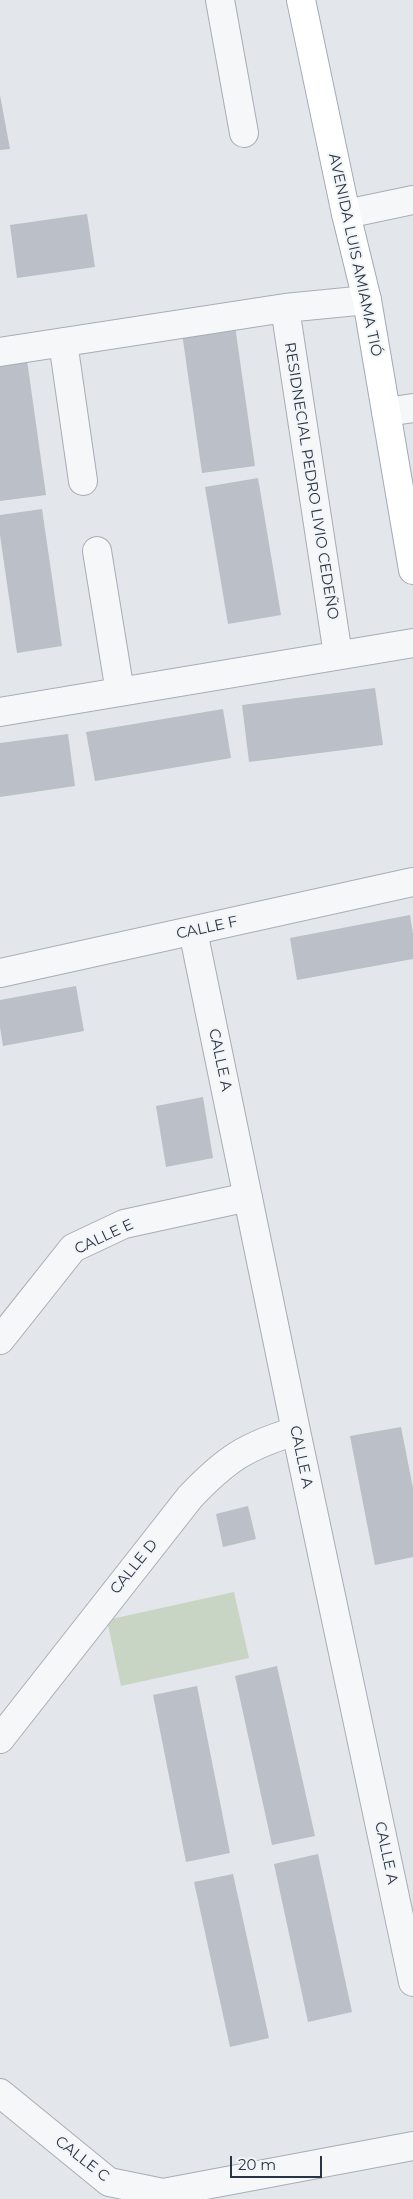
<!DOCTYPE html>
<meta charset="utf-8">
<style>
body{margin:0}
#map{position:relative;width:413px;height:2199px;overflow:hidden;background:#e3e6eb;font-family:Montserrat,sans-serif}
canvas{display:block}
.scale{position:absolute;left:230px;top:2156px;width:92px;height:22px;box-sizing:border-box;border:2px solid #2a3343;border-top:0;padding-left:6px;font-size:15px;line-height:18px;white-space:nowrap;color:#2a3343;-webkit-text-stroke:4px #f2f5f8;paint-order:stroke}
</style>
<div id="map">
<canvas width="413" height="2199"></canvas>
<div class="scale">20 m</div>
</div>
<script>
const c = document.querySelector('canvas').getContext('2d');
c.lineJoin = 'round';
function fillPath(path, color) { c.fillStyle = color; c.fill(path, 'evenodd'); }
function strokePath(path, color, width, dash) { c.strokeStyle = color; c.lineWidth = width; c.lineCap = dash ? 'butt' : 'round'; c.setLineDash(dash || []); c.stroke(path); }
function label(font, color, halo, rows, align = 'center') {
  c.font = font + ' Montserrat,sans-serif'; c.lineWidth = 4; c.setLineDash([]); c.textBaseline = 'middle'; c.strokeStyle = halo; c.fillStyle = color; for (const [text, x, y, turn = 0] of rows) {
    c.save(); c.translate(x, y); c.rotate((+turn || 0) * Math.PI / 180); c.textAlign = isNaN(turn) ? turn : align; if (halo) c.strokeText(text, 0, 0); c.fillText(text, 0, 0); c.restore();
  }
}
fillPath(new Path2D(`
 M234,1592L249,1658L121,1686L107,1620Z`), '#c8d5c4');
fillPath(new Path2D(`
 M0,95L10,149L0,150Z
 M87,214L95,267L17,278L10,225Z
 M235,326L255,466L202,473L182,333Z
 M27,360L46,495L0,501V364Z
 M258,478L281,615L228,624L205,487Z
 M42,509L62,646L17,653L0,535V515Z
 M375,688L383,745L249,762L242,705Z
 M223,709L231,758L95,781L86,732Z
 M68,734L75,786L0,797V743Z
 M410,915L413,934V959L297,980L290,938Z
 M76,986L84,1031L3,1046L0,1027V1000Z
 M203,1097L213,1158L166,1167L156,1106Z
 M401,1427L413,1488V1557L375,1565L350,1436Z
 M248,1506L256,1539L223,1547L216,1514Z
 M277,1666L315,1836L272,1845L235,1676Z
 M197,1686L230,1853L186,1862L153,1695Z
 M318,1854L352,2012L308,2022L274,1864Z
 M233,1874L269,2038L230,2047L194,1882Z`), '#babfc8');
const minor = new Path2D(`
 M220,0L244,133
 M346,214L413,200
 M285,308L338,655
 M63,342L83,481
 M0,352L285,308L367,300
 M386,412L413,408
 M97,551L120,692
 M0,712L413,643
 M193,931L296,1431L413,1982
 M0,973L413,882
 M0,1340L73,1248L124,1224L248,1197
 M0,1739L190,1497C226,1459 246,1446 296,1431
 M0,2093L109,2182L163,2193L413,2146`);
const major = new Path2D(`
 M301,0L346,214L367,300L413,570`);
strokePath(minor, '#a8adb5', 30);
strokePath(major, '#a2aab7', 30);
strokePath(minor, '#f6f7f9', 28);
strokePath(major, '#fff', 28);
label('15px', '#2a3343', '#f2f5f8', [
 ["AVENIDA LUIS AMIAMA TIÓ",355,255,78],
 ["RESIDNECIAL PEDRO LIVIO CEDEÑO",311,481,81],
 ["CALLE F",207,928,-12],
 ["CALLE A",220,1060,78],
 ["CALLE E",104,1237,-25],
 ["CALLE A",301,1457,78],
 ["CALLE D",134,1567,-51],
 ["CALLE A",386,1853,78],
 ["CALLE C",82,2159,38]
]);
</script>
